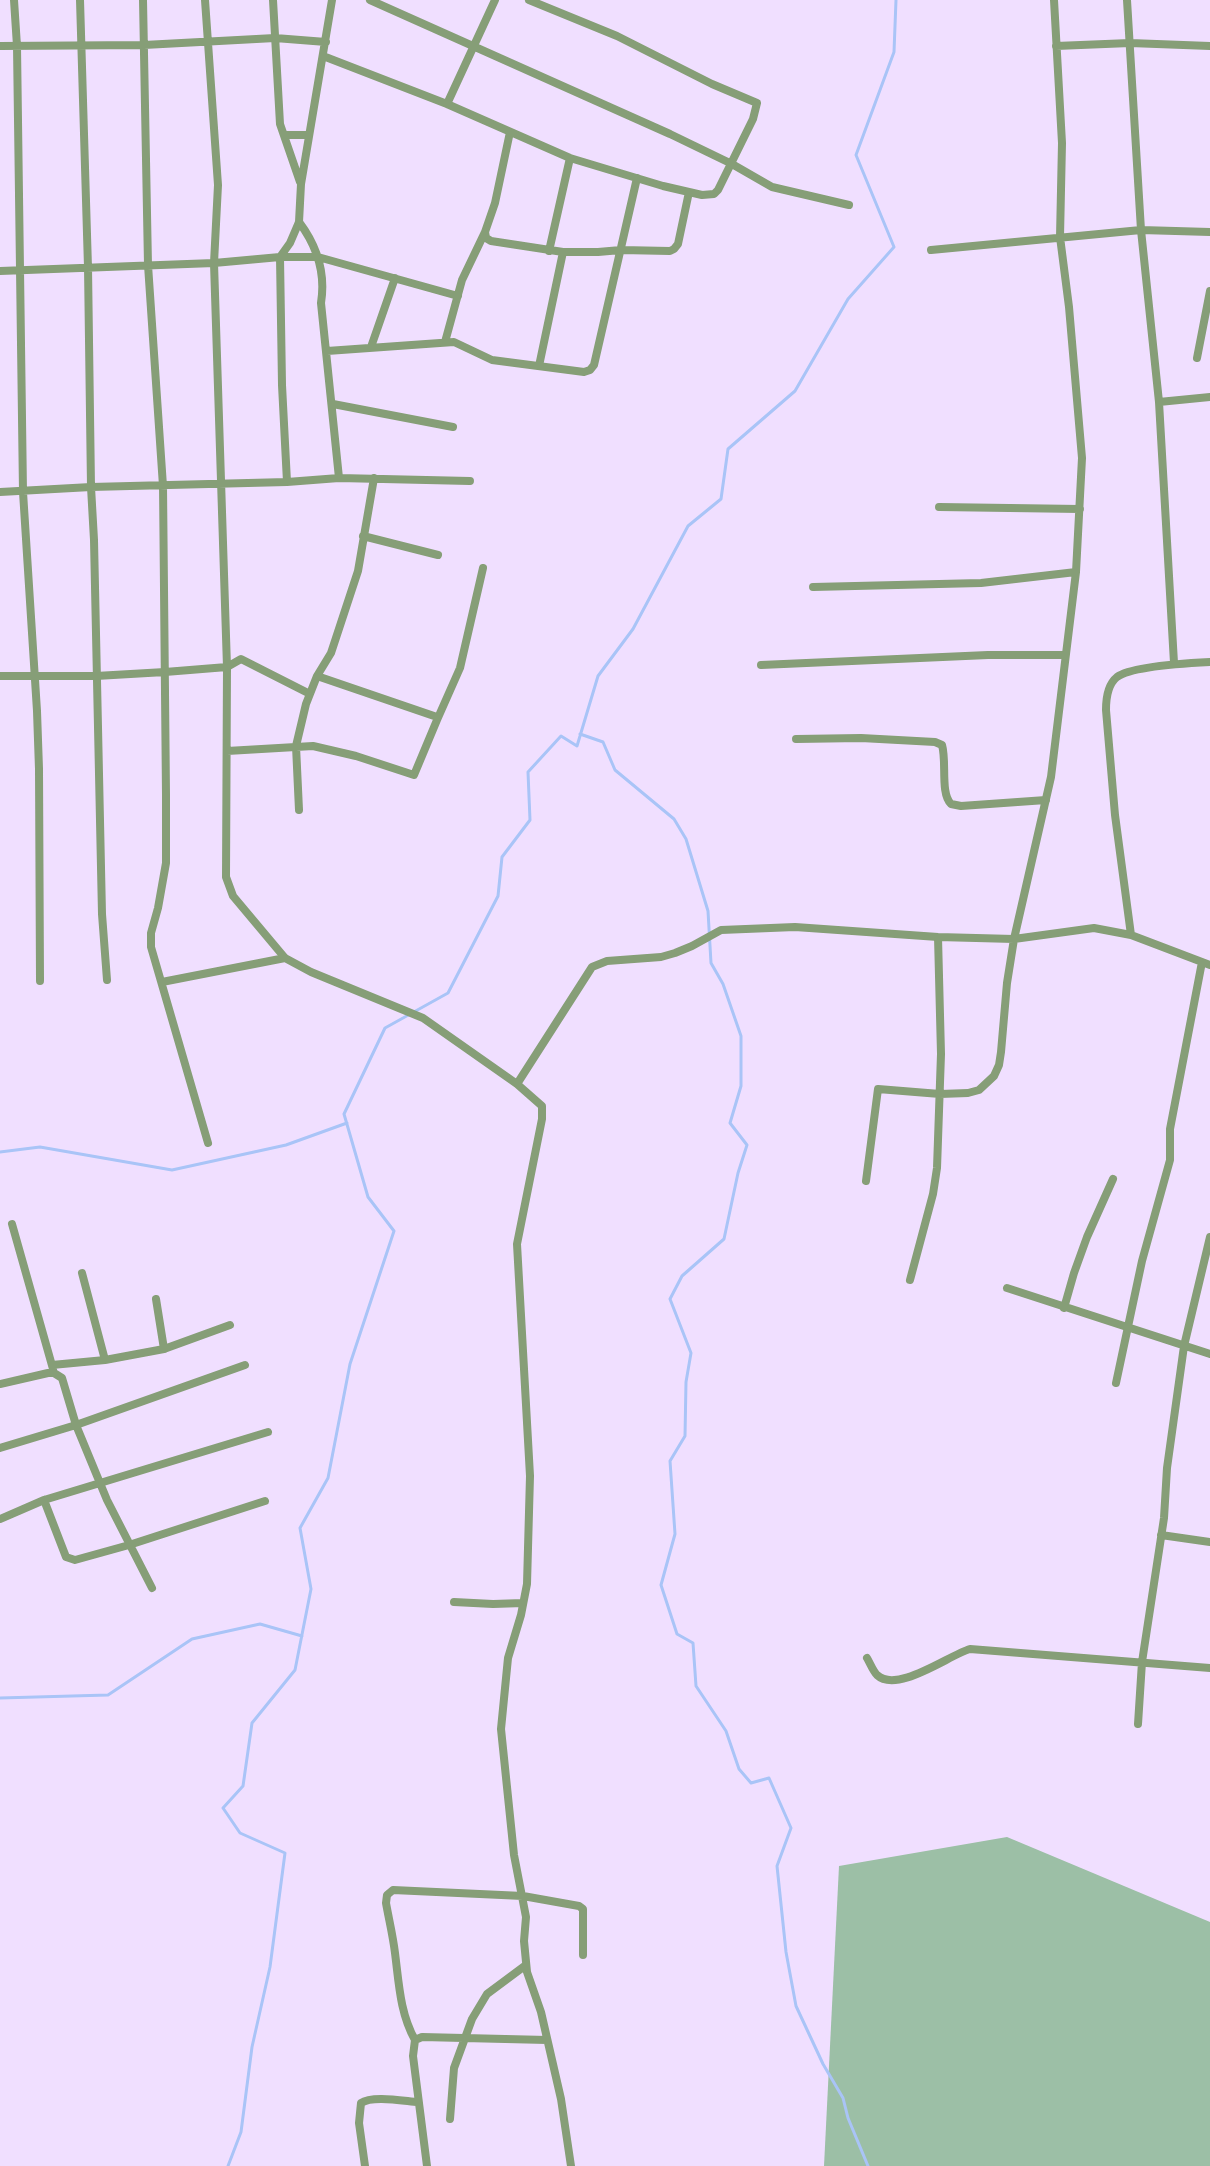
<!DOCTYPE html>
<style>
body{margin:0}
canvas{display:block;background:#f0dfff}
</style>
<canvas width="1210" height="2166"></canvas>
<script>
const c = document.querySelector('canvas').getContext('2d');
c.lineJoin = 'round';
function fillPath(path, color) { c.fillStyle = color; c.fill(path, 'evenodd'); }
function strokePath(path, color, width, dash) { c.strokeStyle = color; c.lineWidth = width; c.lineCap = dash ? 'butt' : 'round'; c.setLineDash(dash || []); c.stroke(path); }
fillPath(new Path2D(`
 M1007,1837L1210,1922V2166H824L839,1866Z`), '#9cbfa6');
strokePath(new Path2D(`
 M580,734L603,742L615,770L674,819L686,839L708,911L711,963L723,984L741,1036V1086L730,1123L747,1145L738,1173L724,1239L682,1276L670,1299L691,1353L686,1382L685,1436L670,1461L675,1534L661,1585L677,1634L693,1643L696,1686L726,1731L739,1769L751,1783L769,1778L791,1828L777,1866L786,1952L796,2006L823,2064L843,2098L848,2118L868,2166
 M0,1152L40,1147L172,1170L286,1145L347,1123
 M0,1698L108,1695L192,1639L260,1624L302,1636
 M228,2166L241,2132L252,2047L270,1967L285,1853L240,1833L223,1808L243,1786L252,1723L295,1670L311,1589L300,1528L328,1478L350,1364L394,1231L368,1197L344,1114L385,1028L448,993L498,896L502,857L530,820L528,772L561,736L577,746L598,676L633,629L688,526L721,499L728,449L795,391L848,299L894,247L856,155L894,52L896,0`), '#a9c4f7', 3);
strokePath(new Path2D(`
 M14,0L17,46L23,492L37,711L39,769L40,981
 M80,0L88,267L91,487L94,540L102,914L107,980
 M143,0L148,265L163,486L166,795V863L158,908L151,933V947L208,1143
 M205,0L218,185L214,263L227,667L226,877L233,896L285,958L311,972L423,1018L517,1084L542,1106V1119L517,1244L530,1476L527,1584L521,1615L508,1658L501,1729L514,1855L526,1917L524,1941L527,1972L541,2012L561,2099L571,2166
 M273,0L280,124L300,182
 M370,0L670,134L732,164L772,187L849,205
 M1127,0L1141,230L1159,402L1174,663
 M0,46L144,45L275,38L326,42
 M1056,46L1130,43L1210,46
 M323,56L447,104L570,158L663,186L702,195L714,194L718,190L753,119L757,103L712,84L617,36L529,0
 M447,104L495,0
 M510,132L495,203L485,232L486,238L491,241L563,252H598L621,250L670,251L674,249L678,244L689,192
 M284,135H309
 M931,250L1141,230L1210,232
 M549,251L570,158
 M0,271L214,263L280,257L290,243L299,222L301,184L332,0
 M445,342L462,280L485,232
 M371,347L395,278
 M327,351L454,342L492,360L584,372L590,370L594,365L637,178
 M1197,358L1210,291
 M539,366L563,252
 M1159,402L1210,397
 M333,404L453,427
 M339,478L470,481
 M287,482L282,385L280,257H318L458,296
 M0,492L91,487L287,482L339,478L321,303C326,272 317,246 299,222
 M939,507L1080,509
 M363,536L438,555
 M813,587L981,583L1076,572
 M761,665L988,655H1065
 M0,676H96L165,672L227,667L241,659L310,694
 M437,720L460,668L483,568
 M796,739L861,738L935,742L942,745C947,762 940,793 951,804L961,806L1046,800
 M227,751L313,746L356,756L414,775L437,720V717L317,676
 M299,810L296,746L306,704L317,676L331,653L358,571L374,478
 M1131,935L1115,815L1106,710C1106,699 1107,685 1117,677C1132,666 1190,663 1210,662
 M162,982L285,958
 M517,1084L592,967L607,961L661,957L675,953L692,946L721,930L795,927L938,937L1014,939L1094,928L1131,935L1210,965
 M866,1181L878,1089L940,1094L968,1093L979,1090L994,1076L999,1065L1001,1052L1007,983L1014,939L1051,777L1076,572L1082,458L1069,307L1060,237L1062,143L1054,0
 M12,1224L53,1369
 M82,1273L105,1360
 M910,1280L933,1194L937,1168L941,1054L938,937
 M1007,1288L1210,1354
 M156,1299L164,1349
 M1064,1308L1074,1273L1087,1237L1113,1179
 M52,1365L105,1360L164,1349L230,1325
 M1116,1383L1142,1261L1170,1160V1129L1202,962
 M0,1384L48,1373H54L62,1378L76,1425L107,1500L152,1588
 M0,1448L76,1425L245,1365
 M44,1500L66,1557L75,1560L129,1545L265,1501
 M0,1519L44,1500L268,1432
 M1161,1535L1210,1542
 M454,1602L493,1604L523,1603
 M867,1658C870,1663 873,1671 877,1675C897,1694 949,1655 970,1649L1210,1668
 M1138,1724L1142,1662L1164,1518L1167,1468L1184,1346L1210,1237
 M415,2040C400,2013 399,1984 395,1953C393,1936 389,1920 386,1903L387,1895L393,1890L523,1896L579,1906L583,1909V1955
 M450,2119L454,2068L472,2019L487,1994L526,1965
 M365,2166L359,2123L361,2103C372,2095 404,2101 418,2102
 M427,2166L413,2056L415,2040L422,2037L547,2040`), '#869e77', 8);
</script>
